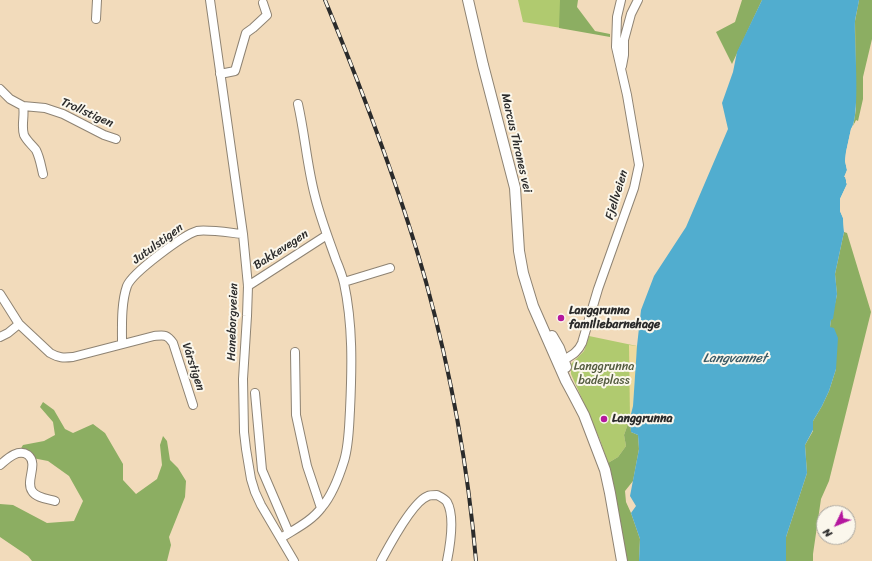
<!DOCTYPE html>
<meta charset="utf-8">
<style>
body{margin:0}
#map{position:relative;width:872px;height:561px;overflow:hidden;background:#f2dbbb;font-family:Sriracha,sans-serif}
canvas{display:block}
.north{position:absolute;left:816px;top:505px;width:40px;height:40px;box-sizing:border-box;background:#fbf7ec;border:1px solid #a8a59f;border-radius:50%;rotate:227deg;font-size:11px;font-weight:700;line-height:16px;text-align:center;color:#2b2b2b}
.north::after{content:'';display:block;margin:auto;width:14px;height:18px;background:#b5179e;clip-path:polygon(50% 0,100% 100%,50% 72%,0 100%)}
</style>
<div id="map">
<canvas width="872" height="561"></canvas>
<div class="north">N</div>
</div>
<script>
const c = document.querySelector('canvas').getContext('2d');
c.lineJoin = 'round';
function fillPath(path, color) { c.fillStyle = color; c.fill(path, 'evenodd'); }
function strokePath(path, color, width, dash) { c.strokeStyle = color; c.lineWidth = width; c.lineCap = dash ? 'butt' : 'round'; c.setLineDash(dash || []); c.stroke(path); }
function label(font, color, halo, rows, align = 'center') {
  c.font = font + ' Sriracha,sans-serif'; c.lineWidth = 4; c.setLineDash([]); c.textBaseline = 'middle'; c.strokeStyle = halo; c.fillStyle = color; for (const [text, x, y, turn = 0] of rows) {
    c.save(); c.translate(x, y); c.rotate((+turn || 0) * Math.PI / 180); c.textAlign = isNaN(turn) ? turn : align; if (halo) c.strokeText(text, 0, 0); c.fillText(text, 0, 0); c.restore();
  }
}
fillPath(new Path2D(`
 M518,0H572L573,2L568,29L523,22Z
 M589,336L637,346L630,418L624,435L626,446L618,457L608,463L600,440L571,374V364L584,351Z`), '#b0ca6f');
fillPath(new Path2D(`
 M560,0H578L577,7L595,31L610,34V37L559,28Z
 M742,0H762L732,64L716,32L735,22Z
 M859,0H872V39L863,77V99L858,121L856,120L853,127L856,109L855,21Z
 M844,232L847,233L871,312L829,481L821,499L813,554V561H786V537L807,473L805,445L813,431V421L822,406L829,391L836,369L830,327L831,320L837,295L835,274Z
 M43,402L54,410L65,429L73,433L93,424L105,433L123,464V480L136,494L157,479L162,465L160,445L163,436L167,441L170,460L178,468L186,481L185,497L169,537L171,545L167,561H32L28,556L0,537V504L13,505L47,523L74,521L83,501L69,476L48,461L17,455L23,445L44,441L55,435L53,422L40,407Z
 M630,418L631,432L638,435L639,449L633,481L625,491L626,502L631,513L640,539L639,561H627L619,516L608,463L618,457L626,446L624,435Z`), '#8cae62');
fillPath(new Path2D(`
 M629,345L637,346L633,406L630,418Z`), '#eeda9e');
fillPath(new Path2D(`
 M762,0H859C858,7 856,14 855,21C854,42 861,117 851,129L846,152L845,161L847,170L845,176L847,184L840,199V211L843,218L844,232L835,274L837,294L833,319L831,320L830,327L834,328L838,338L836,369L829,391L822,406L813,421V430L805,445L807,473L786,537V561H639L640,539L631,513L636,506L630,496L639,449L638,435L631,432L630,418L633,406L637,346L641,310L654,276L686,227L728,129L722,103L733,72L737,52Z`), '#51adcf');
fillPath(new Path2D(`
 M856,121L855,127L853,130L848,152L847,161L849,170L847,176L849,185L842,199V211L845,218L846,232H844L843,218L840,211V199L847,184L846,183V180L845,177H844L847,170L845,161L846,152L851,129Z`), '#f2dbbb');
const minor = new Path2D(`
 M210,0L243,234L248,286L247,316L243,379L244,432L246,449L251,479L255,492L261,505L294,561
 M96,19L97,0
 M622,66L624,55V40L631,14L638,0
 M220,74L235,71L246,33L253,28L267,15L263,3
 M0,89L10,99L23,106L45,108L63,114L104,135L116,139
 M23,106C25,115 21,126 24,135C27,141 32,145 36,150C40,158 41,166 43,174
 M344,282L390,268
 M248,286L327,235
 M0,294L19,324L50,353C59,358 63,358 73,357L154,336C164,335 167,334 173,343L193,405
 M0,337L8,333L19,324
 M122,344C122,326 121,303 127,286C132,273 183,235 197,231C206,229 232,233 243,234
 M295,352L296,415L307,466L321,508
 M564,360C572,355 578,352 582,343L598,289L634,188L639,165L627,95L616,47L617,17L621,0
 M255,393L262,470L289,533
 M0,465C7,459 18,448 28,455C39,464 25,481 32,491C36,498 49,499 55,501
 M281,538C295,529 312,521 322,507C333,494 339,477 344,461C349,445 349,426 350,410C352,367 353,325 344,283C342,275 339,267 336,260C329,240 320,217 315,196C307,166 305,135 298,104
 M381,561C389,546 413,501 428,496C430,495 434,495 437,495C441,497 445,499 447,502C455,516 450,546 447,561`);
const major = new Path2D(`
 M468,0L483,65L515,188L519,251L523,273L533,306L566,381L573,394L584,415L605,470L610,493L622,561
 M552,336L559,348L566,367`);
strokePath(minor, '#8e8373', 10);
strokePath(major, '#8e8373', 12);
strokePath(minor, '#fff', 8);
strokePath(major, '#fff', 10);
const rail = new Path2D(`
 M325,0C363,92 399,186 426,282C451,373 468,467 476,561`);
strokePath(rail, '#2b2b2b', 4);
strokePath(rail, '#fbf7ec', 2.5, [8]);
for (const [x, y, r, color] of [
 [561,318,4,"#b5179e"],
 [604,419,4,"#b5179e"]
]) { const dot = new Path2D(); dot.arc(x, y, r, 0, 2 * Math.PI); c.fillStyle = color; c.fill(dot); strokePath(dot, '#fbf7ec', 1.5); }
label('12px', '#2b2b2b', '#fbf7ec', [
 ["Trollstigen",87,113,24],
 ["Marcus Thranes vei",516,143,77],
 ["Fjellveien",617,195,-73],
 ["Jutulstigen",158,244,-36],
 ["Bakkevegen",281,250,-33],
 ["Haneborgveien",233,322,-88],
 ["Vårstigen",193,367,72]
]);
label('bold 12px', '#2b2b2b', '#fbf7ec', [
 ["Langgrunna",569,311],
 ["familiebarnehage",569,325],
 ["Langgrunna",612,419]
], 'left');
label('12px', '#535b3f', '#fbf7ec', [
 ["Langgrunna",604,367],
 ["badeplass",604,381]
]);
label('italic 13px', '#385864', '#fbf7ec', [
 ["Langvannet",735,359]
]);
</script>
